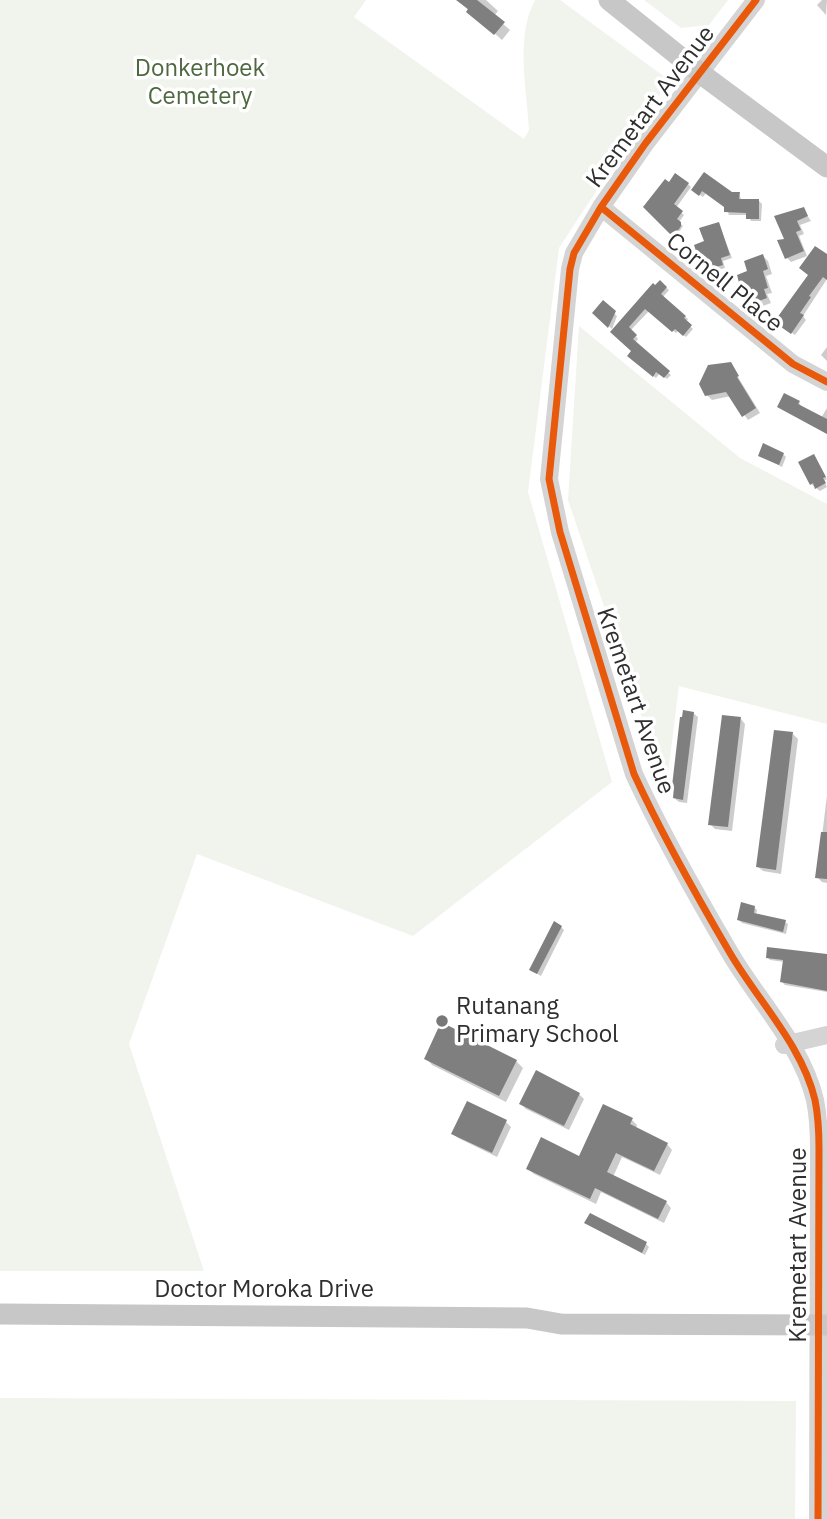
<!DOCTYPE html>
<style>
body{margin:0}
canvas{display:block;background:#fff}
</style>
<canvas width="827" height="1519"></canvas>
<script>
const c = document.querySelector('canvas').getContext('2d');
c.lineJoin = 'round';
function fillPath(path, color) { c.fillStyle = color; c.fill(path, 'evenodd'); }
function strokePath(path, color, width, dash) { c.strokeStyle = color; c.lineWidth = width; c.lineCap = dash ? 'butt' : 'round'; c.setLineDash(dash || []); c.stroke(path); }
function label(font, color, halo, rows, align = 'center') {
  c.font = font + ' "IBM Plex Sans",sans-serif'; c.lineWidth = 7; c.setLineDash([]); c.textBaseline = 'middle'; c.strokeStyle = halo; c.fillStyle = color; for (const [text, x, y, turn = 0] of rows) {
    c.save(); c.translate(x, y); c.rotate((+turn || 0) * Math.PI / 180); c.textAlign = isNaN(turn) ? turn : align; if (halo) c.strokeText(text, 0, 0); c.fillText(text, 0, 0); c.restore();
  }
}
fillPath(new Path2D(`
 M0,0H366L354,17L524,139L529,130C527,89 515,38 535,0H560L669,80L559,248L528,492L612,782L413,936L197,854L129,1044L204,1271H0Z
 M644,0H728L709,25L681,28Z
 M579,326L740,458L827,504V724L679,686L666,789L568,500Z
 M0,1398L796,1401L795,1519H0Z`), '#f0f4ed');
fillPath(new Path2D(`
 M457,0H486L498,11L494,16L510,30L502,40Z
 M822,0H827L826,15L817,5Z
 M688,184L691,187L676,208L684,215L679,222L683,226L676,237L645,207Z
 M693,190L739,194L742,201H759L762,204L761,221H751L748,215H729L726,207L706,193L703,197Z
 M803,209L811,221L800,225L804,234L799,236L807,256L791,262L787,258V241L777,218Z
 M719,224L732,258L723,261L725,268L715,271L710,263L704,265L702,263L696,246L706,242Z
 M763,256L768,261L772,274L766,276L772,293L767,294L771,303L752,310L747,305L749,273Z
 M827,257V279L803,316L806,320L795,335L779,324Z
 M660,282L669,290L662,298L688,319L686,322L693,329L686,337L678,331L676,333L649,311L631,330L638,339L635,343L671,375L667,379L660,373L656,378L632,358L634,351L612,332Z
 M603,303L617,316L612,329L594,313Z
 M827,347V361L821,355Z
 M730,364L760,413L748,420L731,396L712,400L707,395Z
 M799,402L802,408L821,418L827,408V434L779,407Z
 M783,454L786,457L782,467L760,456Z
 M814,456L827,479L824,481L827,487L820,491L811,484Z
 M693,713L698,717L687,803L679,802L674,798Z
 M741,719L745,724L732,831L715,829L710,824Z
 M793,734L798,739L781,874L763,871L758,867Z
 M827,795V883L822,882L817,877Z
 M754,907L757,910L756,915L785,922L788,924L786,934L742,923L739,920Z
 M561,927L564,930L541,976L534,972Z
 M827,956V992L785,985L782,982L785,962L770,960L768,958Z
 M426,1058L516,1061L523,1068L506,1102L432,1065Z
 M579,1094L584,1099L569,1130L526,1109L521,1104Z
 M632,1120L637,1125L636,1129L667,1144L672,1150L660,1175L622,1157L613,1177L666,1202L671,1208L664,1223L601,1192L596,1204L534,1174L528,1169L580,1158Z
 M506,1122L511,1127L497,1157L458,1138L453,1134Z
 M586,1223L646,1244L649,1247L645,1255Z`), '#0003');
fillPath(new Path2D(`
 M456,0H477L505,22L494,35L466,12L468,9Z
 M704,172L732,192H740L739,199H759V219H746V213L724,212V207L702,191L699,196L691,190Z
 M675,173L689,183L674,204L683,211L677,219L681,222V226L675,235H671L643,207L665,179L669,182Z
 M804,207L808,216L797,221L801,230L796,232L804,251L785,259L777,240L784,239L774,216Z
 M719,222L730,255L721,258L723,265L710,269L707,261L700,263L694,245L704,241L699,228Z
 M815,246L827,254V280L823,277L809,296L811,297L800,313L804,315L791,334L774,322L808,275L799,268Z
 M763,254L768,269L763,271L768,288L764,289L767,298L745,306L737,275L747,271L744,261Z
 M660,280L667,287L661,294L686,316L684,318L692,325L683,336L675,329L672,332L645,309L629,327L637,335L633,339L670,371L664,378L656,372L653,377L627,356L631,351L610,332L653,283L655,285Z
 M603,300L616,311L608,328L592,313Z
 M731,362L739,376L737,377L756,408L742,417L726,392L705,396L699,384L708,365Z
 M784,393L800,401L798,404L827,419V434L777,407Z
 M763,443L784,453L779,465L758,456Z
 M814,454L826,477L823,478L826,483L815,489L813,483L810,485L798,462Z
 M683,710L694,712L683,800L673,798L674,786H672L680,717H682Z
 M722,715L741,717L728,827L708,825Z
 M774,730L793,732L776,870L756,867Z
 M821,832H827V879L815,878Z
 M741,902L755,906L754,913L786,920L783,932L737,920Z
 M554,921L562,926L537,974L529,970Z
 M767,947L827,954V991L780,982L783,960L766,958Z
 M441,1022L517,1060L499,1096L424,1059Z
 M536,1070L580,1093L564,1126L519,1104Z
 M467,1101L507,1120L492,1153L451,1134Z
 M603,1104L633,1118L630,1124L668,1143L654,1171L616,1153L607,1172L667,1201L658,1219L595,1188L590,1199L526,1169L541,1137L579,1156Z
 M590,1213L647,1242L642,1253L584,1223Z`), '#7f7f7f');
strokePath(new Path2D(`
 M756,0L645,144L601,207L574,253L570,269L549,479L560,532L634,774C662,835 696,895 730,953C758,1001 802,1045 815,1100C818,1115 819,1131 819,1148L818,1519
 M601,207L793,364L827,382
 M784,1045L827,1035`), '#d4d4d4', 18);
strokePath(new Path2D(`
 M609,0L700,73L827,167
 M0,1314L527,1318L561,1324L827,1325`), '#c7c7c7', 21);
strokePath(new Path2D(`
 M756,0L645,144L601,207L574,253L570,269L549,479L560,532L634,774C662,835 696,895 730,953C758,1001 802,1045 815,1100C818,1115 819,1131 819,1148L818,1519
 M601,207L793,364L827,382`), '#e8590c', 7);
for (const [x, y, r, color] of [
 [442,1021,7,"#787878"]
]) { const dot = new Path2D(); dot.arc(x, y, r, 0, 2 * Math.PI); c.fillStyle = color; c.fill(dot); strokePath(dot, '#fff', 2.5); }
label('24px', '#4e683f', '#fff', [
 ["Donkerhoek",200,69],
 ["Cemetery",200,97]
]);
label('24px', '#2f2f2f', '#fff', [
 ["Kremetart Avenue",651,107,-53],
 ["Cornell Place",724,283,39],
 ["Kremetart Avenue",635,701,71],
 ["Kremetart Avenue",799,1245,-90],
 ["Doctor Moroka Drive",264,1290]
]);
label('24px', '#2f2f2f', '#fff', [
 ["Rutanang",456,1007],
 ["Primary School",456,1035]
], 'left');
</script>
